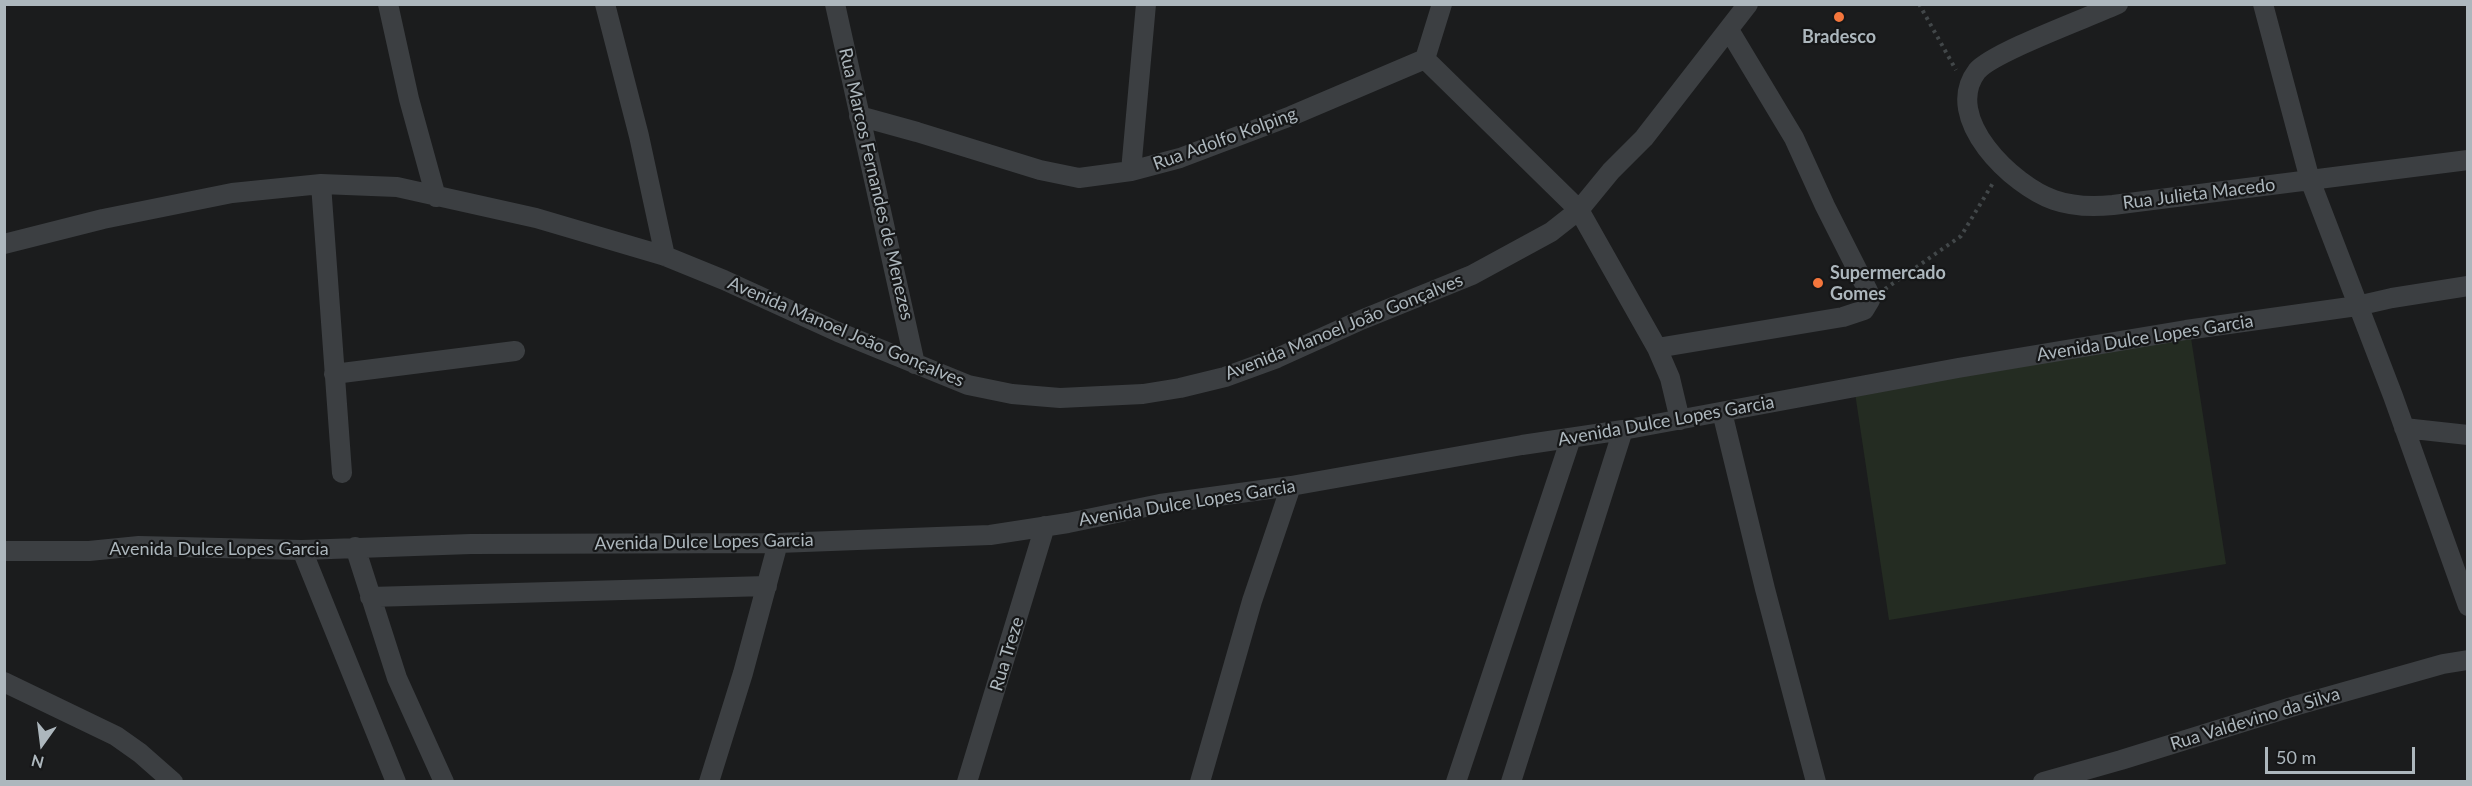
<!DOCTYPE html>
<meta charset="utf-8">
<style>
body{margin:0}
#map{position:relative;width:2472px;height:786px;overflow:hidden;background:#1b1c1d;font-family:Lato,sans-serif}
canvas{display:block}
.frame{position:absolute;inset:0;border:6px solid #adb7bd;pointer-events:none}
.north{position:absolute;left:12px;top:714px;width:60px;height:60px;-webkit-text-stroke:4px #161718;paint-order:stroke;rotate:194deg;font-size:16px;font-weight:700;line-height:24px;text-align:center;color:#adb7bd}
.north::after{content:'';display:block;margin:auto;width:21px;height:27px;background:#adb7bd;clip-path:polygon(50% 0,100% 100%,50% 72%,0 100%)}
.scale{position:absolute;left:2265px;top:747px;width:150px;height:27px;box-sizing:border-box;border:3px solid #adb7bd;border-top:0;padding-left:8px;font-size:18px;line-height:21px;white-space:nowrap;color:#adb7bd;-webkit-text-stroke:4px #161718;paint-order:stroke}
</style>
<div id="map">
<canvas width="2472" height="786"></canvas>
<div class="frame"></div>
<div class="north">N</div>
<div class="scale">50 m</div>
</div>
<script>
const c = document.querySelector('canvas').getContext('2d');
c.lineJoin = 'round';
function fillPath(path, color) { c.fillStyle = color; c.fill(path, 'evenodd'); }
function strokePath(path, color, width, dash) { c.strokeStyle = color; c.lineWidth = width; c.lineCap = dash ? 'butt' : 'round'; c.setLineDash(dash || []); c.stroke(path); }
function label(font, color, halo, rows, align = 'center') {
  c.font = font + ' Lato,sans-serif'; c.lineWidth = 4.5; c.setLineDash([]); c.textBaseline = 'middle'; c.strokeStyle = halo; c.fillStyle = color; for (const [text, x, y, turn = 0] of rows) {
    c.save(); c.translate(x, y); c.rotate((+turn || 0) * Math.PI / 180); c.textAlign = isNaN(turn) ? turn : align; if (halo) c.strokeText(text, 0, 0); c.fillText(text, 0, 0); c.restore();
  }
}
fillPath(new Path2D(`
 M2191,338L2226,564L1889,620L1855,393Z`), '#242c22');
strokePath(new Path2D(`
 M1919,4L1956,70
 M1885,289L1961,236L1993,183`), '#424749', 4, [3, 4.5]);
strokePath(new Path2D(`
 M388,4L409,99L436,197
 M605,4L639,136L665,256
 M835,4L915,364
 M2118,4C2090,17 1993,52 1977,71C1941,118 2013,186 2054,200C2074,207 2093,207 2113,205L2468,160
 M2263,4L2310,180L2393,396L2468,606
 M1425,59L1579,210L1657,348L1670,378L1680,420
 M1425,59L1442,4
 M859,116L917,132L1040,170L1079,178L1131,171L1180,158L1291,116L1425,59
 M1131,171L1146,4
 M321,184L342,473
 M4,244L103,219L232,193L321,184L397,187L536,218L665,256L724,280L838,332L968,385L1012,394L1060,398L1143,394L1180,388L1225,377L1277,358L1361,320L1472,275L1551,232L1579,210L1611,171L1644,138L1748,4
 M1657,348L1843,317L1864,310L1870,300L1868,291L1825,206L1794,138L1729,30
 M334,374L515,351
 M1722,412L1765,589L1816,782
 M2404,428L2468,435
 M355,547L397,678L444,782
 M302,550L396,782
 M4,551H89L139,546L302,550L471,544L778,543L990,535L1068,523L1160,504L1291,486L1522,445L1623,430L1958,368L2186,330L2357,306L2392,298L2468,286
 M370,597L767,586
 M4,682L116,736L140,753L173,782
 M709,782L743,673L778,543
 M967,782L1045,526
 M1200,782L1252,601L1291,486
 M1456,782L1571,438
 M1511,782L1623,430
 M2043,782L2121,760L2298,705L2443,664L2468,660`), '#3c3f42', 20);
for (const [x, y, r, color] of [
 [1839,17,6,"#f4763c"],
 [1818,283,6,"#f4763c"]
]) { const dot = new Path2D(); dot.arc(x, y, r, 0, 2 * Math.PI); c.fillStyle = color; c.fill(dot); strokePath(dot, '#161718', 2); }
label('bold 18px', '#adb7bd', '#161718', [
 ["Bradesco",1839,37],
 ["Supermercado",1830,273,"left"],
 ["Gomes",1830,294,"left"]
]);
label('18px', '#adb7bd', '#161718', [
 ["Rua Adolfo Kolping",1225,139,-20],
 ["Rua Marcos Fernandes de Menezes",876,184,77],
 ["Rua Julieta Macedo",2199,194,-7],
 ["Avenida Manoel João Gonçalves",1344,327,-22],
 ["Avenida Manoel João Gonçalves",846,332,23],
 ["Avenida Dulce Lopes Garcia",2145,338,-9],
 ["Avenida Dulce Lopes Garcia",1666,421,-10],
 ["Avenida Dulce Lopes Garcia",1187,503,-9],
 ["Avenida Dulce Lopes Garcia",704,542,-1],
 ["Avenida Dulce Lopes Garcia",219,549],
 ["Rua Treze",1007,654,-73],
 ["Rua Valdevino da Silva",2255,719,-17]
]);
</script>
